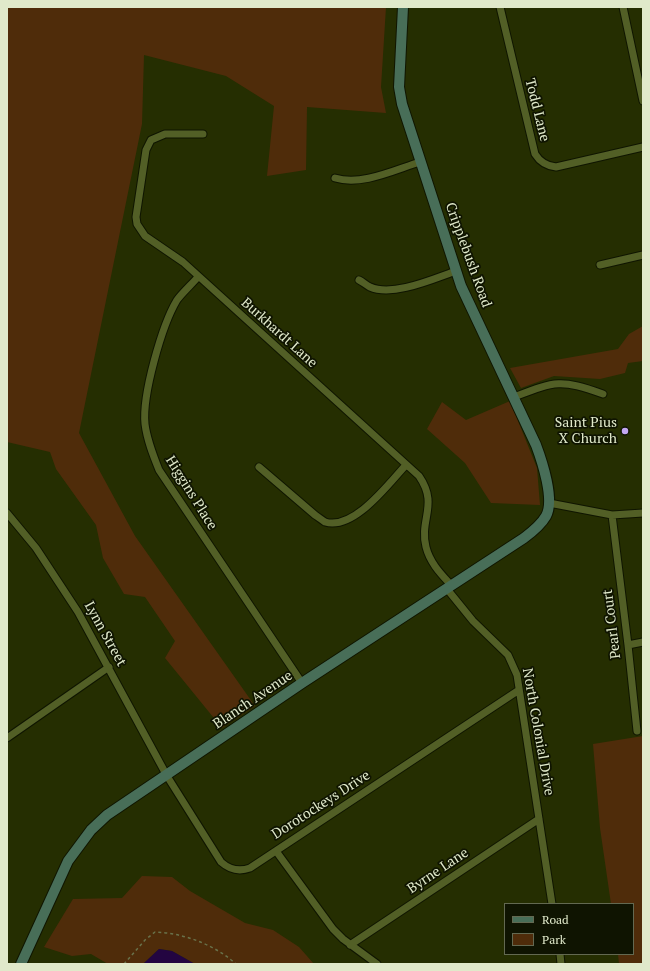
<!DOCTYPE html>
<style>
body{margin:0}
#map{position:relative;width:650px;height:971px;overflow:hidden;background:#252e01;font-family:"PT Serif",serif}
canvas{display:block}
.frame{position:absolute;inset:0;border:8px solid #e0e9ca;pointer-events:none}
.legend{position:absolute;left:504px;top:903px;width:130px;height:52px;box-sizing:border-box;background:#0f1401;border:1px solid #636951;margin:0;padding:5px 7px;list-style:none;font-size:12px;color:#e0e9ca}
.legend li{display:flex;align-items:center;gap:8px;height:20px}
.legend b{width:20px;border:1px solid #636951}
</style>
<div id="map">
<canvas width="650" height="971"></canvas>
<div class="frame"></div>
<ul class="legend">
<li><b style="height:5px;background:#486e58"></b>Road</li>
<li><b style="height:11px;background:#4f2c0a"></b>Park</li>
</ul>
</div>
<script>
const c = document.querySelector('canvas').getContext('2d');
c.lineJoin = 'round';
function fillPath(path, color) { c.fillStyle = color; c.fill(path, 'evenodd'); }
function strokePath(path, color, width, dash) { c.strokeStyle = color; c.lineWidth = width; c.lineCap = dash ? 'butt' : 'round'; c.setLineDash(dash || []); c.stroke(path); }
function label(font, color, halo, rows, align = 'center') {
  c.font = font + ' "PT Serif",serif'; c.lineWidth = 3.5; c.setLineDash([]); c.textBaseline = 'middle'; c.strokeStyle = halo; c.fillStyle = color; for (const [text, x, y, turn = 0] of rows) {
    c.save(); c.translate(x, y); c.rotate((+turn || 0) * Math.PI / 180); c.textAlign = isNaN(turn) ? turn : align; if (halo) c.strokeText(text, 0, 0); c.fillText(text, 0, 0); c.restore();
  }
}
fillPath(new Path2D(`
 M7,7H386L381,87L386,113L307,107L306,170L267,176L274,106L226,76L144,55L142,124L79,433L135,536L255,706L222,728L165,658L175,641L145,597L124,594L103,558L96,525L56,469L50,452L7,442Z
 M643,326V361L628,363L625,373L600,379L554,376L521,388L510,368L618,349L629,334Z
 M510,401L537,468L540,505L491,503L465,463L427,429L442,402L466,420Z
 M643,736V964H619L618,954H633V904H611L600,828L593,744Z
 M142,876L172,877L190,891L245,923L273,930L299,947L314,964H195L172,951L159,949L143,964H108L91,954L72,956L44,947L73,899L122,898Z`), '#4f2c0a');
fillPath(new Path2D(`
 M159,949L172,951L195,964H143Z`), '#230541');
const minor = new Path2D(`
 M500,7L535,154C540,162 546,166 556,167L643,147
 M623,7L643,101
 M203,134H165L151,140L146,150L136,217L137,224L145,236L183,262L419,476C439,505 419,519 426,547C430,563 441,574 451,585
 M335,178C362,186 394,170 420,162
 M600,265L643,255
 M198,277C191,285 183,292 177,300C162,325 142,395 145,424C147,440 153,455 159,470L302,683
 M359,280C363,282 366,285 370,287C393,297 433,279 456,271
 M514,397C556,381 560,379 603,394
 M259,467L315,515C318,517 322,520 325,522C354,531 389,483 406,465
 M549,503L612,515L643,513
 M7,513L36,548L78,612L167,776L221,862C230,870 239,872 250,868L519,690
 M612,515L628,645L637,731
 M447,589L473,621L508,655L517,675L552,904
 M628,645L643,642
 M7,738L109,667
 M276,851L333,929L343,939L377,964
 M350,945L539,819
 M560,954L561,964`);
const secondary = new Path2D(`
 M21,964L68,861L91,830L107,815L302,683L524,538C532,532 541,525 546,516C555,500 542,461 536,445L461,286L402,104L399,87L403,7`);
strokePath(minor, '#0f1500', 9);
strokePath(secondary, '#0f1500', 12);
strokePath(new Path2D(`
 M124,964L145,940L155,932C184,933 215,945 236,964`), '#69724b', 1.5, [3, 3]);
strokePath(minor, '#525f26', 7);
strokePath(secondary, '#486e58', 10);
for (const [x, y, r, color] of [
 [625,431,4,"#c3a7f2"]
]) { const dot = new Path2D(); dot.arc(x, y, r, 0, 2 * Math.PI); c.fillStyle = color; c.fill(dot); strokePath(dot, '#0f1401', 1.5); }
label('14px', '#e0e9ca', '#0f1401', [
 ["Todd Lane",537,110,76],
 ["Cripplebush Road",468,255,70],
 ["Burkhardt Lane",279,333,42],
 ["Higgins Place",191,493,58],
 ["Pearl Court",612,624,-97],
 ["Lynn Street",105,634,61],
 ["Blanch Avenue",253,700,-34],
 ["North Colonial Drive",538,732,80],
 ["Dorotockeys Drive",321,805,-33],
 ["Byrne Lane",438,871,-34]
]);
label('14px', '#e0e9ca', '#0f1401', [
 ["Saint Pius",617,423],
 ["X Church",617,439]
], 'right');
</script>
